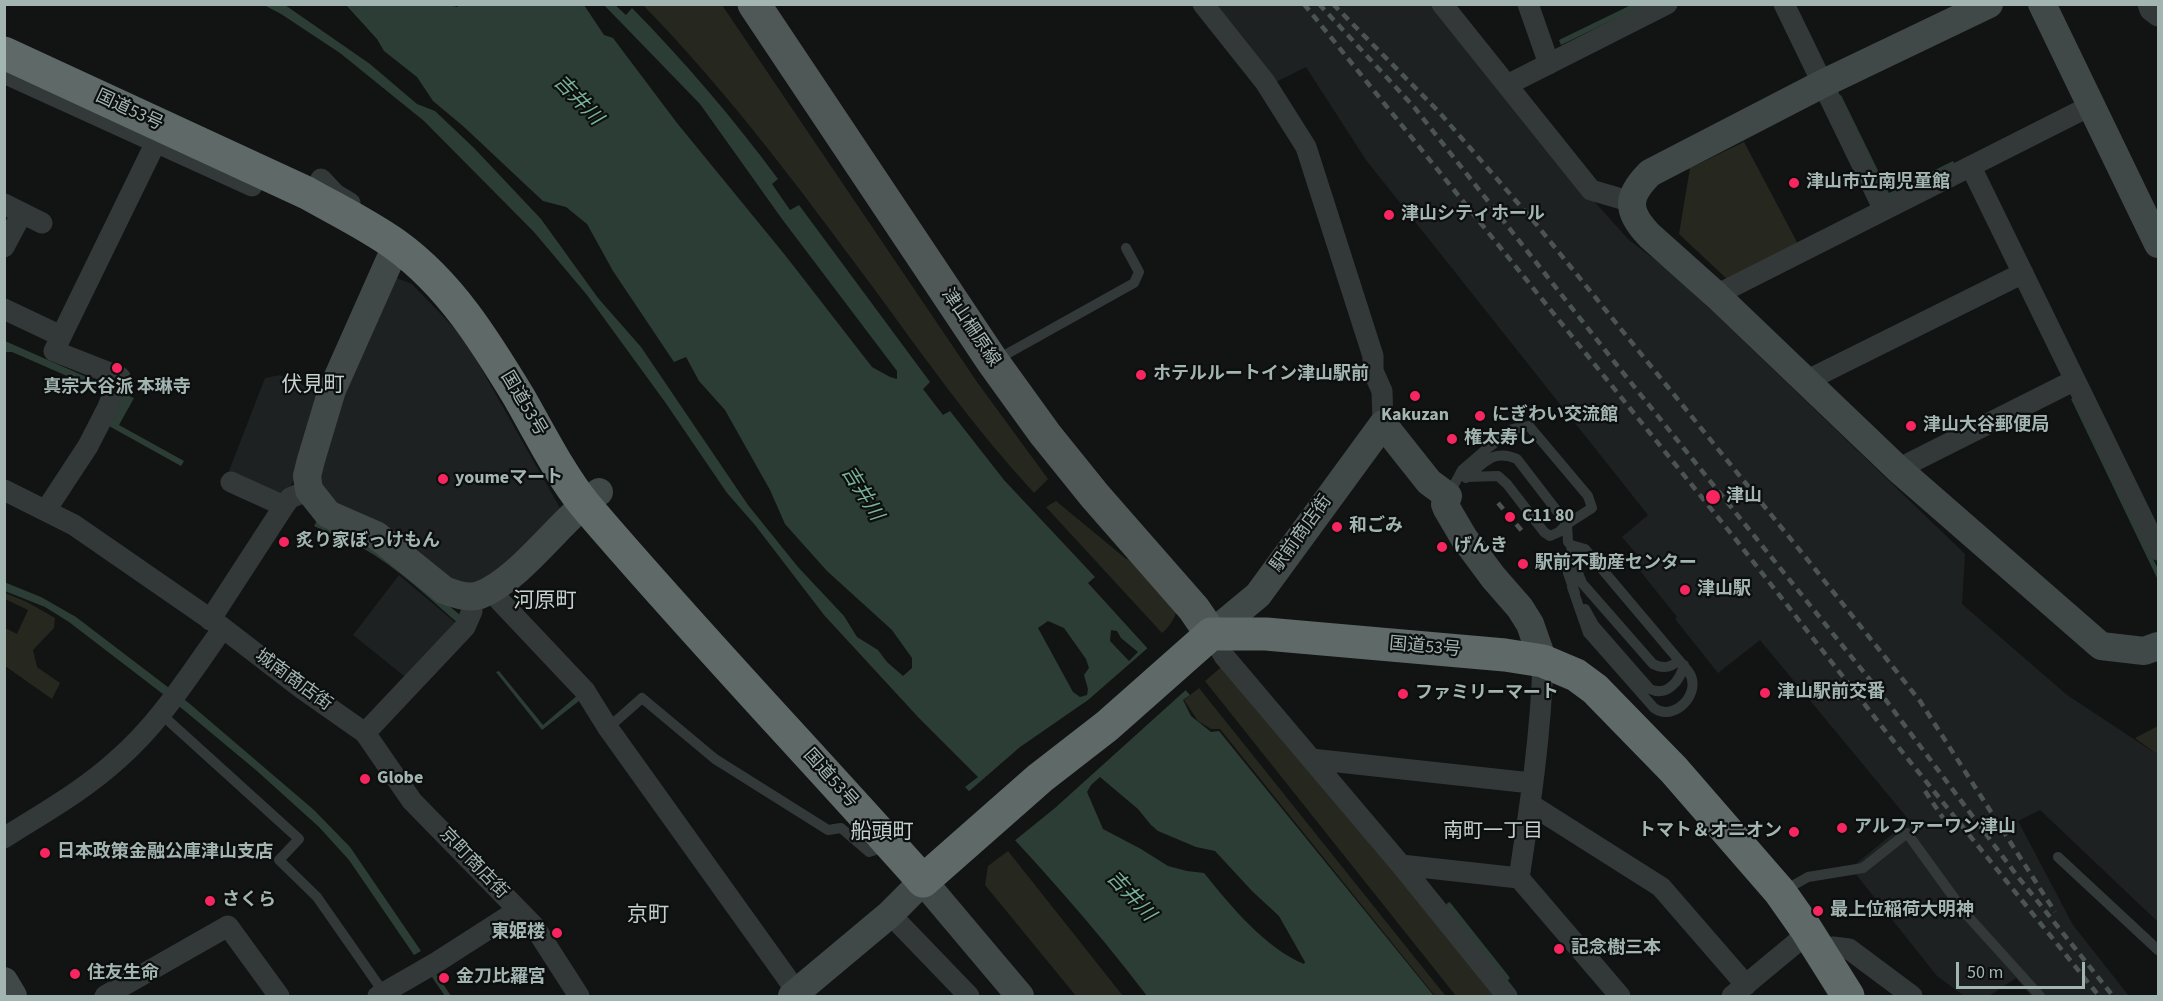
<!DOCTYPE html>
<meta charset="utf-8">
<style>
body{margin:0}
#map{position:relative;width:2163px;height:1001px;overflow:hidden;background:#121414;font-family:"Source Sans 3",sans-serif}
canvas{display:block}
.frame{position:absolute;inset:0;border:6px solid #a3b5b1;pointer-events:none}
.scale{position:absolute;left:1956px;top:962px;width:129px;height:27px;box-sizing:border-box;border:3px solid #a3b5b1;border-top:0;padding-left:8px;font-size:18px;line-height:21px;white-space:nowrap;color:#a3b5b1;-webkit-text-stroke:4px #0d0f0f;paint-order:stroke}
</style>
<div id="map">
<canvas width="2163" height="1001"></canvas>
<div class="frame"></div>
<div class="scale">50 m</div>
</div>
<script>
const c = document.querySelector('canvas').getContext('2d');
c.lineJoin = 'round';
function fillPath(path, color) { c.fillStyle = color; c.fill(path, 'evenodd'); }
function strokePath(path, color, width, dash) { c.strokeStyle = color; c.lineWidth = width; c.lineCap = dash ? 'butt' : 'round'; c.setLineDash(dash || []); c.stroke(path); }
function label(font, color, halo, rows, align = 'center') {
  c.font = font + ' "Source Sans 3","Noto Sans JP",sans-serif'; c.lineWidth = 4.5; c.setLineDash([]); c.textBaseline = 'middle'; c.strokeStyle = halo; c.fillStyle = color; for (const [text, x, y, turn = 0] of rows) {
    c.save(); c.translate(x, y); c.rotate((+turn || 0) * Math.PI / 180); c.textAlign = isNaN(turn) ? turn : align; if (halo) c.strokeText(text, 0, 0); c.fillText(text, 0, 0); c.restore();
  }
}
fillPath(new Path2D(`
 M1211,5H1435L1583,189L1629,240L1674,274L1965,554L1962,604L2067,695L2158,755V922L2040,810L2018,821L2073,925L2129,996H2031L2016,978L1989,996H1964L1937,976L1851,868L1909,820L1760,640L1718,673L1675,619L1677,617L1633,562L1639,557L1622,537L1648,515L1366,160L1306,67L1274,83Z
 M394,277L412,284L464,338L561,510L485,584H456L335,504L322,493L318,473L337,401Z
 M280,375L323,394L298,473L283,499L227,476L265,378Z
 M399,575L457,624L409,680L353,635Z`), '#1e2121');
fillPath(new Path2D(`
 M643,5H722L977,382L1048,479L1034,493C974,428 924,357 872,286C800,189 728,92 643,5Z
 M1744,142L1798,244L1727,279L1679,234L1690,168Z
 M1056,501L1125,558L1131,561L1178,605C1175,618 1172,624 1162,633L1046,507Z
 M5,593L27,602L55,618L54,628L33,650L37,667L60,683L52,699L5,666V628L17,634L28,610L5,599Z
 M1225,664L1500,996H1456L1205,681Z
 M1199,688L1440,989L1446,996H1435L1220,729H1211L1198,721L1184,700Z
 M2158,726V755L2135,738Z
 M1008,851L1123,996H1076L985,885L988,866Z`), '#26271e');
fillPath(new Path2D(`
 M442,4L458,7V4L584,5L604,35L613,38L677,123L785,255L872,367L890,377L897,379V371L782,219L700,104L604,5H615L626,15L632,8C685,62 733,118 778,179L772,184L790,210L799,205L930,382L923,389L943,415L950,411L1004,480L1095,577L1088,583L1190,695L1183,700L1191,716L1211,732L1219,731L1434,996H1147C1091,922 1029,854 965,787L978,777L918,717L824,615L755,525L727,493L665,402L587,295L534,232L424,121L340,53L281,14L264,5H285L370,64L417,104L435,111L474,148L541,219L598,298L641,347L748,505L798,567L844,616L857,637L878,650L887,662L903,676L912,668V658L892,630L827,571L785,524L770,490L725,410L699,381L686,357L674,362L613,271L587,224L566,207L543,201L529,188L463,126L433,101L417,77L384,51L377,39L346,5ZM1048,621L1064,628L1086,659L1089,668L1084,675L1088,689L1087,695L1080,697L1073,692L1038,628ZM1111,630L1117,631L1121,638L1138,652L1129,661L1110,641ZM1100,777L1138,809L1151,825L1158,831L1196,847L1215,851L1252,891L1279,916L1305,962L1304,964C1265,948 1230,905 1204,873L1187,871L1168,866L1141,849L1103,829L1087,792L1091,785Z
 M1631,5H1644L1561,45L1559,40Z
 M1841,95L1889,193L1953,161L1956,166L1893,197L1884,195L1837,97Z
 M5,341L134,398L119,425L184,461L181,466L109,426L120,405L106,393L12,352H5Z
 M2075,397L2158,569V580L2071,399Z
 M318,519L350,533L421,583L465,619L460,625C429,598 398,568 361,547C346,539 329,534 314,526Z
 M4,582L41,597L76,617L190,704L314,810L350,847L421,951L414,955L349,860L319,827L257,771L185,711L69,622L45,607L5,591Z
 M499,671L543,725L579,694V701L542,730L496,672Z`), '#2b3d34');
fillPath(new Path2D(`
 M1150,646L1188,688L1055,808L1013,842L967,793L1020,747L1088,700Z`), '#121414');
strokePath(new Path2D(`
 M1449,905L1507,978
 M431,971L448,996`), '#2b3d34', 5);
strokePath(new Path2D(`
 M996,360L1134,283L1139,272L1126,248
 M1466,478C1483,464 1493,448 1517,459L1567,524L1568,542L1571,545L1573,561L1582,583L1653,664C1663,669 1671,668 1679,660
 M1448,496L1462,470L1484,451L1513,429L1529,426L1588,496L1592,508L1567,524L1559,532L1550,536L1544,532L1507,484L1498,476L1467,477
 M1571,545L1585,549L1688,671C1704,692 1674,723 1654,708L1588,633L1572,587
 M1569,556L1568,573L1575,593
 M1585,609L1594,625L1650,689C1667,697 1680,681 1684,665
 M161,714L299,839L279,860L317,897L384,993
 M608,728L642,698L715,759L828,830L841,828L869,852L887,846
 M2058,857L2158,950
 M1783,891L1808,877L1863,868L1907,833L1965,913L2040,996`), '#333939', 10);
strokePath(new Path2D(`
 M1203,4L1265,82L1306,147L1373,356V371L1382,391L1383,424
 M1442,4L1591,190L1632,202
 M1528,4L1549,64
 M1784,4L1884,210
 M2148,4L2150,10L2158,16
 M4,73L252,186
 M1507,85L1667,4
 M1971,167L2158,550
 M321,179L335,194L350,203
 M4,204L42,223
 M4,247L22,213
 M1716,295L2092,105
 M4,309L61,336
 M1806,381L2023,273
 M1898,469L2075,380
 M231,482L284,506
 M4,490L74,525L223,628L301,688L365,733L412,801L534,926L579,996
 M46,510L88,446L108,407L120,377L54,351L156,142
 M491,588L500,601L585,691L608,728L797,992
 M210,620L284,506L290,498L309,490
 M1211,634L1224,656L1401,865L1507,996
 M365,733L465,627L472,611L469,596
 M1311,759L1531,783
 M1530,804L1661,887L1746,985
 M4,838C43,813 83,791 117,760C160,723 190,674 223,628
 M1401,865L1519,878L1620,996
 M1519,878C1530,807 1541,734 1543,661
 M890,914L969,996
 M1819,950L1833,947L1849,949L1912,996
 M105,996L228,926L279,996
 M378,996L437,962L518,910
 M1732,996L1808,933`), '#333939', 21);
strokePath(new Path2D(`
 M1989,4L1822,84L1650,173C1626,197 1626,211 1650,236L1716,295L1898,469L2101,646L2144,651L2158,646
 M2042,4L2158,244
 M396,246L332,390L311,460L307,476L309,490L328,514L376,535L444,590C454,594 469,599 480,595C522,578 560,520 599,492
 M1211,634L1258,595L1383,424L1429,482L1448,496L1445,504L1447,509L1464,538L1493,577L1520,608L1530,624L1543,661
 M4,981L13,996
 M792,996L890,914L923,881L1020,996`), '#414948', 28);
strokePath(new Path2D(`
 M754,4L993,362L1045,434L1095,496L1194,609L1211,634`), '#4f5857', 33);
strokePath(new Path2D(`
 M4,53L307,193C337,210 368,225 396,245C450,284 485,341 519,397C538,430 561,476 585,505C694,633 811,755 923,881L1040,778L1107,726L1211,634H1266L1505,655L1543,661L1576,675L1595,689L1674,770L1780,892L1806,929L1848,996`), '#5f6a68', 33);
strokePath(new Path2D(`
 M1304,4L1737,541L1887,733L2099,996
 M1319,4L1414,107L1616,364L1879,691L2015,873L2113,996
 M1333,4L1439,112L1536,224L1815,569L1920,701L2055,912
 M1498,503L1522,531
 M1925,791L1943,818`), '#4c5453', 4.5, [8, 6]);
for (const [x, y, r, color] of [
 [1794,183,6,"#f82660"],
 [1389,215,6,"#f82660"],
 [117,368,6,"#f82660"],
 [1141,375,6,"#f82660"],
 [1415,396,6,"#f82660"],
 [1480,416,6,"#f82660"],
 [1911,426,6,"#f82660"],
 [1452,439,6,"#f82660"],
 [443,479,6,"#f82660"],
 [1713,497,8,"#f82660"],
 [1510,517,6,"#f82660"],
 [1337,527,6,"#f82660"],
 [284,542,6,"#f82660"],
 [1442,547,6,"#f82660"],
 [1523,564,6,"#f82660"],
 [1685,590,6,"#f82660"],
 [1765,693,6,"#f82660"],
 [1403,694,6,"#f82660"],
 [365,779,6,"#f82660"],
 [1842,828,6,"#f82660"],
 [1794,832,6,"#f82660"],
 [45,853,6,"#f82660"],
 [210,901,6,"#f82660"],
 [1818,911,6,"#f82660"],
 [557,933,6,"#f82660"],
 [1559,949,6,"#f82660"],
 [75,974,6,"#f82660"],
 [444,978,6,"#f82660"]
]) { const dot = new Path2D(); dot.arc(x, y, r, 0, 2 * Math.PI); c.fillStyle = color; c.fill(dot); strokePath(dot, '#0d0f0f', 2); }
label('18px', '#a3b5b1', '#0d0f0f', [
 ["国道53号",129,111,25],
 ["津山柵原線",970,328,56],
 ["国道53号",523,404,59],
 ["駅前商店街",1302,534,-54],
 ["国道53号",1425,648,5],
 ["城南商店街",293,681,36],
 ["国道53号",830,779,48],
 ["京町商店街",473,864,46]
]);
label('bold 18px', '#a3b5b1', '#0d0f0f', [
 ["津山市立南児童館",1806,183],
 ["津山シティホール",1401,215],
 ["ホテルルートイン津山駅前",1153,375],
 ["真宗大谷派 本琳寺",117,388,"center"],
 ["Kakuzan",1415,416,"center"],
 ["にぎわい交流館",1492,416],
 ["津山大谷郵便局",1923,426],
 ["権太寿し",1464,439],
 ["youmeマート",455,479],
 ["津山",1726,497],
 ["C11 80",1522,517],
 ["和ごみ",1349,527],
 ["炙り家ぼっけもん",296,542],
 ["げんき",1454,547],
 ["駅前不動産センター",1535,564],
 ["津山駅",1697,590],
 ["津山駅前交番",1777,693],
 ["ファミリーマート",1415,694],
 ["Globe",377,779],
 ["アルファーワン津山",1854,828],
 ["トマト＆オニオン",1782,832,"right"],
 ["日本政策金融公庫津山支店",57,853],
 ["さくら",222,901],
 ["最上位稲荷大明神",1830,911],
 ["東姫楼",545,933,"right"],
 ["記念樹三本",1571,949],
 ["住友生命",87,974],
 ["金刀比羅宮",456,978]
], 'left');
label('italic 20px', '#78b297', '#0d0f0f', [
 ["吉井川",577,101,46],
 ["吉井川",861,494,58],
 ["吉井川",1130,897,47]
]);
label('20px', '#c4d1ce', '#0d0f0f', [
 ["南町一丁目",1493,833]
]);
label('21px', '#c4d1ce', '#0d0f0f', [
 ["伏見町",313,386],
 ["河原町",545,602],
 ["船頭町",882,833],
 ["京町",648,916]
]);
</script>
